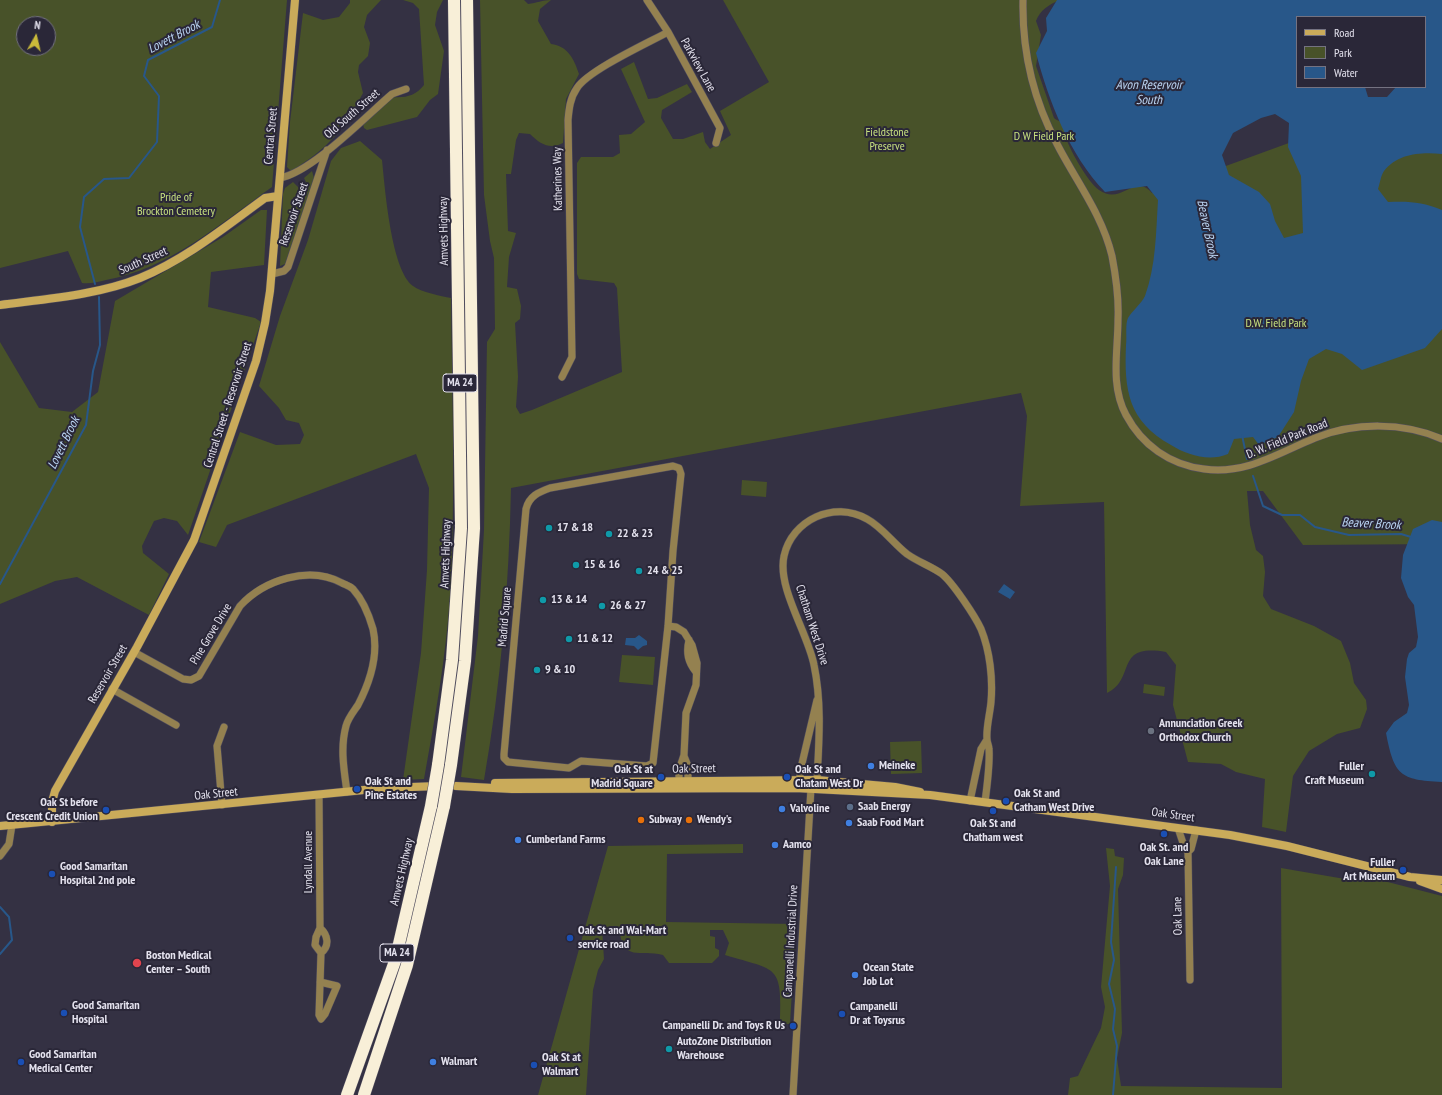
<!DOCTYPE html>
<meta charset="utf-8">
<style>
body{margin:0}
#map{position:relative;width:1442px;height:1095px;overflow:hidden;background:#343143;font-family:"PT Sans Narrow",sans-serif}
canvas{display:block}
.legend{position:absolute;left:1296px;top:16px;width:130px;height:72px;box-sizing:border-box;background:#2a2738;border:1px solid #747281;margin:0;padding:5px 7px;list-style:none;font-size:12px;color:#e4e2ee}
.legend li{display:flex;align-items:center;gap:8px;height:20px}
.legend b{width:20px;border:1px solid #747281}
.north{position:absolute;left:16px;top:16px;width:40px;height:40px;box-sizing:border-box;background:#2a2738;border:1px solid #747281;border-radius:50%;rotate:8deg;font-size:11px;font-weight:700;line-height:16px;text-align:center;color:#e4e2ee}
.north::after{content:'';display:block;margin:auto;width:14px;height:18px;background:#caba3a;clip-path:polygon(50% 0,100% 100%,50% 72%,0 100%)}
</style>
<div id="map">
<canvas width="1442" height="1095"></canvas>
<ul class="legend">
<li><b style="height:5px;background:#caab5a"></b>Road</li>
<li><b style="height:11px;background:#485229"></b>Park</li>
<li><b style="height:11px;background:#285789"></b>Water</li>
</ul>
<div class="north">N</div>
</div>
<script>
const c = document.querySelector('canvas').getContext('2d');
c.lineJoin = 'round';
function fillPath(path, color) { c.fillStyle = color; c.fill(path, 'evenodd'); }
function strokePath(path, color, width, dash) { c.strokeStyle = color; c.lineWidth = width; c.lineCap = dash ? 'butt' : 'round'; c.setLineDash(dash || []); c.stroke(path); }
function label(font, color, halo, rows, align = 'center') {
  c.font = font + ' "PT Sans Narrow",sans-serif'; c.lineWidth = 4; c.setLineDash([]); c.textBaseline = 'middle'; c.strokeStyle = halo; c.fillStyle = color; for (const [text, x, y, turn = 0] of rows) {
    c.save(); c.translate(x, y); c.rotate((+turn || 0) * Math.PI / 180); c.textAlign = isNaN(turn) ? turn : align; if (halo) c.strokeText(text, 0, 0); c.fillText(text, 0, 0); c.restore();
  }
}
fillPath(new Path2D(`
 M0,0H287L272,187C221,223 169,269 106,280C98,282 90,284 82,283L68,251L0,268ZM24,24H48V48H24Z
 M350,0H381L367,15L364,27L370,43L368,56L359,65L358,72L363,93C343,130 328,149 291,171L287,167L290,122L303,13L323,20L339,17L350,3Z
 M403,0H443L437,12L435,25L444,51L438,94L430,100L417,117L367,130L364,128L363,124L392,97C406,98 415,96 424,85L419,9L413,3Z
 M480,0H524L528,4C537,3 542,0 551,0L540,9L538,21L551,44C568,46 574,59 579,74L566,99L563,143C550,150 540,144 530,134L519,133L516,140L511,174H506L508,231L516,233L509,257L507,287L517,289L521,306L520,319L515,323L518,377L516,407L520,414L532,410L622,372L617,288L614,283L579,279L577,274V163L581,157H613L620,153L619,135L631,134L645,122L621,69L634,62L648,99L657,98L687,84L692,92L662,110L661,118L673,139H683L703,132L705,142L710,149L731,135L720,111L769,82L723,0H1059C1049,5 1040,10 1036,21L1041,35L1036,66L1054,118C1057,121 1062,121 1064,124C1068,128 1064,133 1066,138C1071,152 1088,182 1099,190C1122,206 1134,172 1152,193L1442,87V544L1303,545L1263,491H1247L1250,525L1256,550L1263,556L1265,572L1263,596L1271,609L1314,626L1341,641L1350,663L1354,683L1366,700L1367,709L1360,728L1337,734L1309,751L1293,776L1286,832L1262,827L1265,779L1236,772L1221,764L1188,762L1173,705L1176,665L1166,652C1113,643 1137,679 1107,693L1104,502L1020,506L1027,416L1021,393L511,488C509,586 501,683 484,780L461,777L478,636L484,530L487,342L495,329L494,258L490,241L484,195Z
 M360,141L382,160C385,188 391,270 413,286C421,292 441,296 451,298C452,397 456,497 450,595C446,657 435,718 424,779L403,780L421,653L427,570L429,488L416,454L227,525L216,547L199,542L240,432L276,445L300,444L304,435L299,423L286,420L279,408L259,386L280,316L308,240L331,161L341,148Z
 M312,171L314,178L285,264L280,266L283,194L285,188L293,182L299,188L303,187L306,182L304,178Z
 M261,210H267L264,265L211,272L208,307L255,318L261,322L188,535L177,521L164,518L154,521L142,546L143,553L169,574L149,615L77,577L55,581L0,604V342L39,408L72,412L98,392L115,301L223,237Z
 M742,480L767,482L766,497L741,495Z
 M622,655L655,657L653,685L619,682Z
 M1144,684L1165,687L1164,696L1143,693Z
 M921,741L922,773L891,774L890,742Z
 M743,844V853L667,854L666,922L796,924L790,1024H780C782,964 778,971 725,955L729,943L723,930H710V936L715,937V948L719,950V956L712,963H669L663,955C639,949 623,963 619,928H602L604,959L598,970L593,990L586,1095H538L608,846Z
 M1106,848L1114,849L1115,856L1124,858L1123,875L1118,889L1122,1033L1117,1058L1121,1086L1282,1088L1281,868L1345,879V871L1442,896V1095H1068L1070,1078L1078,1076L1101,1028L1105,1007L1101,987L1110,886Z`), '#485229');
fillPath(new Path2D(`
 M1057,0H1442V154C1422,152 1398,153 1384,171C1381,175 1380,183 1378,189L1388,202C1410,201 1422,202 1442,210V329L1425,348L1362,370L1342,354L1326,349L1309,359L1301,381L1294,412L1278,437L1259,445L1253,437L1234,439L1228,454C1209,462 1187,455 1171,445C1128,421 1124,390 1126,345C1127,337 1125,324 1128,318C1133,310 1141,304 1145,296C1156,266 1156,232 1158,200L1147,186L1105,192C1069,154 1049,102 1036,53L1047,31L1046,18ZM1297,17H1425V87H1396L1387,97H1368L1365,87H1297ZM1275,114L1289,123L1288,147L1301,176L1303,233L1284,238L1275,221L1270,204L1259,192L1229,175L1222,155L1233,133L1261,118Z
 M1432,520L1442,522V782C1400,780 1394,775 1386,733L1394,722L1407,713L1409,705L1405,677L1407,659L1409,653L1416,647L1418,637L1414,605L1408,597L1401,578L1403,555L1413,529Z
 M1004,584L1015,592L1010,599L998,592Z
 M639,635L647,641V645L643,646L638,650L634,646L625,645L626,638H635Z`), '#285789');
strokePath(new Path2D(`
 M95,284L80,227L84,197L104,179L129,178L157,142L159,96L144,76L148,60L212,27L220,0
 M1242,435L1247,459
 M1253,476L1263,506L1282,515H1300L1315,527L1349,535L1401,534L1411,537
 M0,584L86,425L93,371L100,345L99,297
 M0,907L9,917L12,940L0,954
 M1113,1095L1117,1046L1113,1029L1115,1009L1109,984L1114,960L1111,942L1116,867`), '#285789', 2);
const street = new Path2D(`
 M647,0L668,32L720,128L716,143
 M1023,0C1022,50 1033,99 1057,144C1076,181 1102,214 1112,256C1116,277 1119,298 1118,319C1118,352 1110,385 1126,415C1142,445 1170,465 1204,469C1246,475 1278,453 1315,438C1355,422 1403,422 1442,439
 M280,178C312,172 365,117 392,94L406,89
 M272,274L284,271L288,267L327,150
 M562,377L572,357L568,120C569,109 570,98 577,88C589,70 646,44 668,32
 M673,466L679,468L681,474L673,551L668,626L653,763L647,766L581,761L569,768L508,762L504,758V754L526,509C529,496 539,492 550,488Z
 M668,626L676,627L684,632L692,645L697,663L696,685L686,713L684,755L679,770V786
 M689,640C686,653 688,662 696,672
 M134,652L183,679L191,680L199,676L240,606C264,580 309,565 342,583C346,585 350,586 353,589C363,600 369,615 373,629C379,656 370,682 358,705C354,711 348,718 346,726C340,748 344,770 347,792
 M112,689L176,725
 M684,756L688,766V785
 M815,783L817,780C819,742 822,703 814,665C808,633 777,588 784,556C792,520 834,500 867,519C882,527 893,543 907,554C918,562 931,566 942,574C953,583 975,616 981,629C990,651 993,679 991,702C990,714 986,727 987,739C987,743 989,745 989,749C990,764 987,787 985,802
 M811,788L800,780V772L817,700
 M319,795L320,928L316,937L315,945L321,953L319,1015L321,1019L325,1014L337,986L320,982
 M970,801L981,749L986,741
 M222,805L217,746L224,727
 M1178,828L1185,849L1188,852
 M0,856L9,844L12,825
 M320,928C328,935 330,946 321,953
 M1190,980L1188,852L1191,849L1196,830
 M793,1095L811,788`);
const secondary = new Path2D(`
 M0,305C45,299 98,295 140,278C186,259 225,227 265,198L278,196
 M495,783L817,780L895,787L920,792
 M456,786L512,789L795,788L930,795L1230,835L1287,846L1410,877L1442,880
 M52,822V802L55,791L137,647L194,540L256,361L265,323L270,291L295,0
 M0,826L384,788L439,786
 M1420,881L1442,889`);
const highway = new Path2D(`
 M438,765L452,660L461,528L454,0
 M451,765L465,661L474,528L467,0
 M347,1095L395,961L431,806
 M364,1095L407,965L444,806`);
strokePath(street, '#504d5e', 8);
strokePath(secondary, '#504d5e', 9);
strokePath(highway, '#504d5e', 13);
strokePath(street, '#948150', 7);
strokePath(secondary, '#caab5a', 8);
strokePath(highway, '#f8efd8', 12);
const highwayBridge = new Path2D(`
 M431,806L438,765
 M444,806L451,765`);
strokePath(highwayBridge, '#504d5e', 13, []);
strokePath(highwayBridge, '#f8efd8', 12);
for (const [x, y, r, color] of [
 [549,528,4,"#0f9aa8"],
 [609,534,4,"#0f9aa8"],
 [576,565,4,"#0f9aa8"],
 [639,571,4,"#0f9aa8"],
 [543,600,4,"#0f9aa8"],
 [602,606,4,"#0f9aa8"],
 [569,639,4,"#0f9aa8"],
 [537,670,4,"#0f9aa8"],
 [1151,731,4,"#6b7280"],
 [871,766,4,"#3f7fe0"],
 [1372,774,4,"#0f9aa8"],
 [661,777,4,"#1a4fb4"],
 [787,777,4,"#1a4fb4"],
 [357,789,4,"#1a4fb4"],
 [1006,801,4,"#1a4fb4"],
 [850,807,4,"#5c6f8a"],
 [782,809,4,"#3f7fe0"],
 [106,810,4,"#1a4fb4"],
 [993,811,4,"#1a4fb4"],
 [641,820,4,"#e8710a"],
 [689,820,4,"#e8710a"],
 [849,823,4,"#3f7fe0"],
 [1164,834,4,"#1a4fb4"],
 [518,840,4,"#3f7fe0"],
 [775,845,4,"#3f7fe0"],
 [1403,870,4,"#1a4fb4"],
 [52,874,4,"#1a4fb4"],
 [570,938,4,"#1a4fb4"],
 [137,963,5,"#e0444e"],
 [855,975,4,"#3f7fe0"],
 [64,1013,4,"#1a4fb4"],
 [842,1014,4,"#1a4fb4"],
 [793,1026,4,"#1a4fb4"],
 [669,1049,4,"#0f9aa8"],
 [21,1062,4,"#1a4fb4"],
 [433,1062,4,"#3f7fe0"],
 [534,1065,4,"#1a4fb4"]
]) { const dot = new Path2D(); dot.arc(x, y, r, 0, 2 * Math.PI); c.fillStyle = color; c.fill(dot); strokePath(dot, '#2a2738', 1.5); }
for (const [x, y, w] of [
 [460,383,34],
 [397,953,34]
]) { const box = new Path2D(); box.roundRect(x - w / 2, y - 9, w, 18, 3); c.fillStyle = '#2a2738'; c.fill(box); strokePath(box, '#e4e2ee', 1); }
label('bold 11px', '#e4e2ee', null, [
 ["MA 24",460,383],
 ["MA 24",397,953]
]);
label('12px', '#e4e2ee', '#2a2738', [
 ["Parkview Lane",698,65,61],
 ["Old South Street",352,114,-41],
 ["Central Street",271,136,-85],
 ["Katherines Way",558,179,-91],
 ["Reservoir Street",294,214,-71],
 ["Amvets Highway",444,231,-91],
 ["South Street",143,261,-24],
 ["Central Street - Reservoir Street",228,405,-72],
 ["D. W. Field Park Road",1287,439,-22],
 ["Amvets Highway",446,554,-88],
 ["Madrid Square",505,617,-85],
 ["Chatham West Drive",812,625,72],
 ["Pine Grove Drive",211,634,-59],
 ["Reservoir Street",108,674,-60],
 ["Oak Street",694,769,-1],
 ["Oak Street",216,794,-6],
 ["Oak Street",1173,815,8],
 ["Lyndall Avenue",309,862,-90],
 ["Amvets Highway",402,872,-77],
 ["Oak Lane",1178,916,-91],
 ["Campanelli Industrial Drive",791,941,-87]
]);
label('12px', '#c7e17f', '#2a2738', [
 ["Fieldstone",887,133],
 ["Preserve",887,147],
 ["D W Field Park",1044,137],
 ["Pride of",176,198],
 ["Brockton Cemetery",176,212],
 ["D.W. Field Park",1276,324]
]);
label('bold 12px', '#e4e2ee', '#2a2738', [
 ["17 & 18",557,528],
 ["22 & 23",617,534],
 ["15 & 16",584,565],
 ["24 & 25",647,571],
 ["13 & 14",551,600],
 ["26 & 27",610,606],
 ["11 & 12",577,639],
 ["9 & 10",545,670],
 ["Annunciation Greek",1159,724],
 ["Orthodox Church",1159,738],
 ["Meineke",879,766],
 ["Fuller",1364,767,"right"],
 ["Craft Museum",1364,781,"right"],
 ["Oak St at",653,770,"right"],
 ["Madrid Square",653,784,"right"],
 ["Oak St and",795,770],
 ["Chatam West Dr",795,784],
 ["Oak St and",365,782],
 ["Pine Estates",365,796],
 ["Oak St and",1014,794],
 ["Catham West Drive",1014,808],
 ["Oak St before",98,803,"right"],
 ["Crescent Credit Union",98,817,"right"],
 ["Saab Energy",858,807],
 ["Valvoline",790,809],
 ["Subway",649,820],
 ["Wendy's",697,820],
 ["Saab Food Mart",857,823],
 ["Oak St and",993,824,"center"],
 ["Chatham west",993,838,"center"],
 ["Cumberland Farms",526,840],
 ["Aamco",783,845],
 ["Oak St. and",1164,848,"center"],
 ["Oak Lane",1164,862,"center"],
 ["Fuller",1395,863,"right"],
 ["Art Museum",1395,877,"right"],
 ["Good Samaritan",60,867],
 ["Hospital 2nd pole",60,881],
 ["Oak St and Wal-Mart",578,931],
 ["service road",578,945],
 ["Boston Medical",146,956],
 ["Center – South",146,970],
 ["Ocean State",863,968],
 ["Job Lot",863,982],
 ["Good Samaritan",72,1006],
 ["Hospital",72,1020],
 ["Campanelli",850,1007],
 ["Dr at Toysrus",850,1021],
 ["Campanelli Dr. and Toys R Us",785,1026,"right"],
 ["AutoZone Distribution",677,1042],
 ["Warehouse",677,1056],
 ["Good Samaritan",29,1055],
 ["Medical Center",29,1069],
 ["Oak St at",542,1058],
 ["Walmart",542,1072],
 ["Walmart",441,1062]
], 'left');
label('italic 13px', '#bad4f2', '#2a2738', [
 ["Lovett Brook",174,37,-28],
 ["Avon Reservoir",1149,85],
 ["South",1149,100],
 ["Beaver Brook",1207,229,78],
 ["Lovett Brook",64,443,-64],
 ["Beaver Brook",1371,524,3]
]);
</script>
